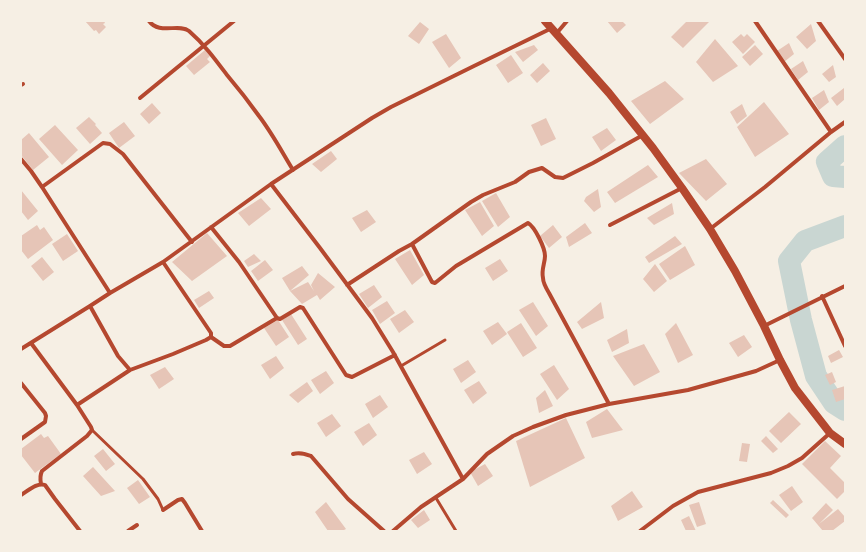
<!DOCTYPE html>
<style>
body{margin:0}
#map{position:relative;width:866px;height:552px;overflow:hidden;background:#f6efe4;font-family:"Archivo Narrow",sans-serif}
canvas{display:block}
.frame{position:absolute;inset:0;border:22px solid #f6efe4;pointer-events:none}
</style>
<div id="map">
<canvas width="866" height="552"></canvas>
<div class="frame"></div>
</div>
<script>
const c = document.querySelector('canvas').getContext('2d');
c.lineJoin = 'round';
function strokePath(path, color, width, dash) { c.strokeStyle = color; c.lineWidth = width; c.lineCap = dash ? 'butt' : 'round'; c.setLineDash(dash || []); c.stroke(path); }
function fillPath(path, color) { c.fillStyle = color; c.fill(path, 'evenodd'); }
strokePath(new Path2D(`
 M845,146L827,162L833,176L845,177
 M845,226L805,241L789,261L801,320L816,376L834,403L845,410`), '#c9d6d2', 22);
fillPath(new Path2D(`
 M85,21H104L105,23L103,24L106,27L99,34L96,30L94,31Z
 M607,21H622L626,25L617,33Z
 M687,21H710L683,48L671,37Z
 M420,22L429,29L419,44L408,36Z
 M811,24L816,41L807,49L796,37Z
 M446,34L461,58L449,68L432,42Z
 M741,34L744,37L747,34L755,42L743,54L732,42Z
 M715,39L738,66L713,82L696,62Z
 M789,43L794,54L784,62L777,51Z
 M534,45L538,50L523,62L515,52Z
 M755,45L763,54L750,66L742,57Z
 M205,50L210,56L207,59L210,62L194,75L186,66Z
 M511,55L523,73L508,83L496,65Z
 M803,61L808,72L798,80L791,69Z
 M543,63L550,71L537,83L530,75Z
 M833,65L836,77L829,82L822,74Z
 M665,81L684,99L650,124L631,101Z
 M844,88L845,89V99L837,106L831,98Z
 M824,90L829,102L819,110L812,98Z
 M764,102L789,134L755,157L737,127Z
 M152,103L161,113L149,124L140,114Z
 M742,104L747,116L737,124L730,112Z
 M89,117L96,124L95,125L102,133L90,144L76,128Z
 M546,118L556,139L541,146L531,125Z
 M124,122L135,136L119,148L109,133Z
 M55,125L78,150L62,165L39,139Z
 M607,128L616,140L601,151L592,137Z
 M29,133L49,157L33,170L21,155V140Z
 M331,151L337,159L321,172L312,164Z
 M706,159L727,184L706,201L679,173Z
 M648,165L658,177L615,203L607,192Z
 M598,189L601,207L594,212L584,201L586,197Z
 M21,190L38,211L28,220L21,211Z
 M496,193L510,217L498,227L482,201Z
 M261,198L271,209L249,226L238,213Z
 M480,202L494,226L482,236L465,210Z
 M672,203L674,214L654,225L647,218Z
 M367,210L376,222L361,232L352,218Z
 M585,223L592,233L569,247L566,237Z
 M37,225L40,230L44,227L53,240L28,259L21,250V236Z
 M553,225L562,237L549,248L540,236Z
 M207,233L227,256L192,281L172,262Z
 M67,234L78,251L63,261L52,244Z
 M675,236L682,244L649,263L645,257Z
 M685,246L695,265L670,280L659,264Z
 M410,250L424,275L412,285L395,259Z
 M254,254L261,261L248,267L244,261Z
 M42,257L54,272L43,281L31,266Z
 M500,259L508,271L493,281L485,268Z
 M265,260L273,270L258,281L251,271Z
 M655,264L667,281L654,292L643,279Z
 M302,266L309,275L290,291L282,278Z
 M318,273L335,287L320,300L317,295L302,304L290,291L308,282L314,291L311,285Z
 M374,285L382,297L368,308L359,294Z
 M209,291L214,298L199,308L194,300Z
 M387,301L395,313L380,324L372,310Z
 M533,302L548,326L536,336L519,310Z
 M601,302L604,318L582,329L577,322Z
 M405,310L414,322L399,333L390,319Z
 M291,314L307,339L298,345L282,320Z
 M278,320L289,337L276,346L264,328Z
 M498,322L507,334L492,345L483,331Z
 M521,323L537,348L523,357L507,332Z
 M676,323L693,355L678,363L665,334Z
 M627,329L629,343L612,352L607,340Z
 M744,335L752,347L738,357L729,343Z
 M644,344L660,372L634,386L613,356Z
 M839,350L843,357L831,363L828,356Z
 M276,356L284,368L270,379L261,365Z
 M468,360L476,372L461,383L453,369Z
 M554,365L569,389L557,400L540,374Z
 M165,367L174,379L159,389L150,375Z
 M326,371L334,383L320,394L311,380Z
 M832,372L836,382L830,385L825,375Z
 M479,381L487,393L473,404L464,390Z
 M307,382L313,391L298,403L289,395Z
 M845,386V399L836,402L832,390Z
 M545,390L553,406L539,413L536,398Z
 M380,395L388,407L373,418L365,404Z
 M607,409L623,430L592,438L586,422Z
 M789,412L801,424L781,443L769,431Z
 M332,414L341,426L326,437L317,423Z
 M566,418L585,458L530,487L516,441Z
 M369,423L377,435L363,446L354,432Z
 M41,434L44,438L48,436L61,454L35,473L21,455V449Z
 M766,436L778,449L773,453L761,441Z
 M825,441L841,456L830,468L845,483V491L837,499L802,464Z
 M742,443L750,444L747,462L739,461Z
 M103,449L115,464L106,471L94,456Z
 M424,452L432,464L417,474L409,460Z
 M485,464L493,476L478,486L470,472Z
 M93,467L115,491L101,496L83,476Z
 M138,480L150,497L139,504L127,488Z
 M792,486L803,502L791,511L779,495Z
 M632,491L643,507L618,521L611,506Z
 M773,500L789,515L786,518L770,503Z
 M326,502L346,529L342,531H328L315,512Z
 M699,502L706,524L697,527L689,505Z
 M826,503L833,510L819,524L838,509L845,517V521L832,531H823L812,518Z
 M424,510L430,520L418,528L411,520Z
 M689,516L696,531H686L681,520Z`), '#e6c5b7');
strokePath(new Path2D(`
 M401,366L445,340
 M92,430L143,479L158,499L163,510
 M436,498L456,531`), '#b5482f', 3);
strokePath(new Path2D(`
 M149,21C159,35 179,23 189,31C204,44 215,59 227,75C238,88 249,102 259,116C272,133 282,152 293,170
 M755,21L831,132
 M818,21L845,59
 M556,34L567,21
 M21,85L23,84
 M140,98L234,21
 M21,159L31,171L42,187L110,293
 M271,184L320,248L372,318L393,352L463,479
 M42,187L103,143L110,144L123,154L192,242
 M610,225L682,188
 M211,227L239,262L277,318L280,319L300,307L303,308L346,375L352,377L395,355
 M710,229L765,187L831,132L845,122
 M412,244L432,282L435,283L456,266L528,223C535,227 545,248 545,256C545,263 541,270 543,278C543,283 546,288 549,293L609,404
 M347,285L399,251L412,244L471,202L483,195L515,182L529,172L542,168L555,177L563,178L593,163L643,135
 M822,296L845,346
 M90,306L118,356L130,370L173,354L206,340L211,337V333L163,262
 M764,326L845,286
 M211,337L224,346H230L277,318
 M31,343L77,405L91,427L92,430L87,436L42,471C40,475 40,479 41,484
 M21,349L90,306L110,293L163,262L271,184L372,118L391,107L474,66L552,28
 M21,383L45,413L46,416L45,422L21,439
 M77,405L130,370
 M293,454C300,452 305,454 311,456L348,499L384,531
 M21,495C28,491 37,482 45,485L55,499L80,531
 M163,510L178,500L182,499L185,503L202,531
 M128,531L137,525
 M393,531L421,507L463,479L487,454L513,436L533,427L566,415L609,404L688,390L756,371L780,360
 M640,531L673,506L698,492L771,473L788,466L802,458L830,433`), '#b5482f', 4);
strokePath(new Path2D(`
 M545,21L609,93L653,148L682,188L710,229L735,271L764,326L780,360L795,388L830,433L845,444`), '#b5482f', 8);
</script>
